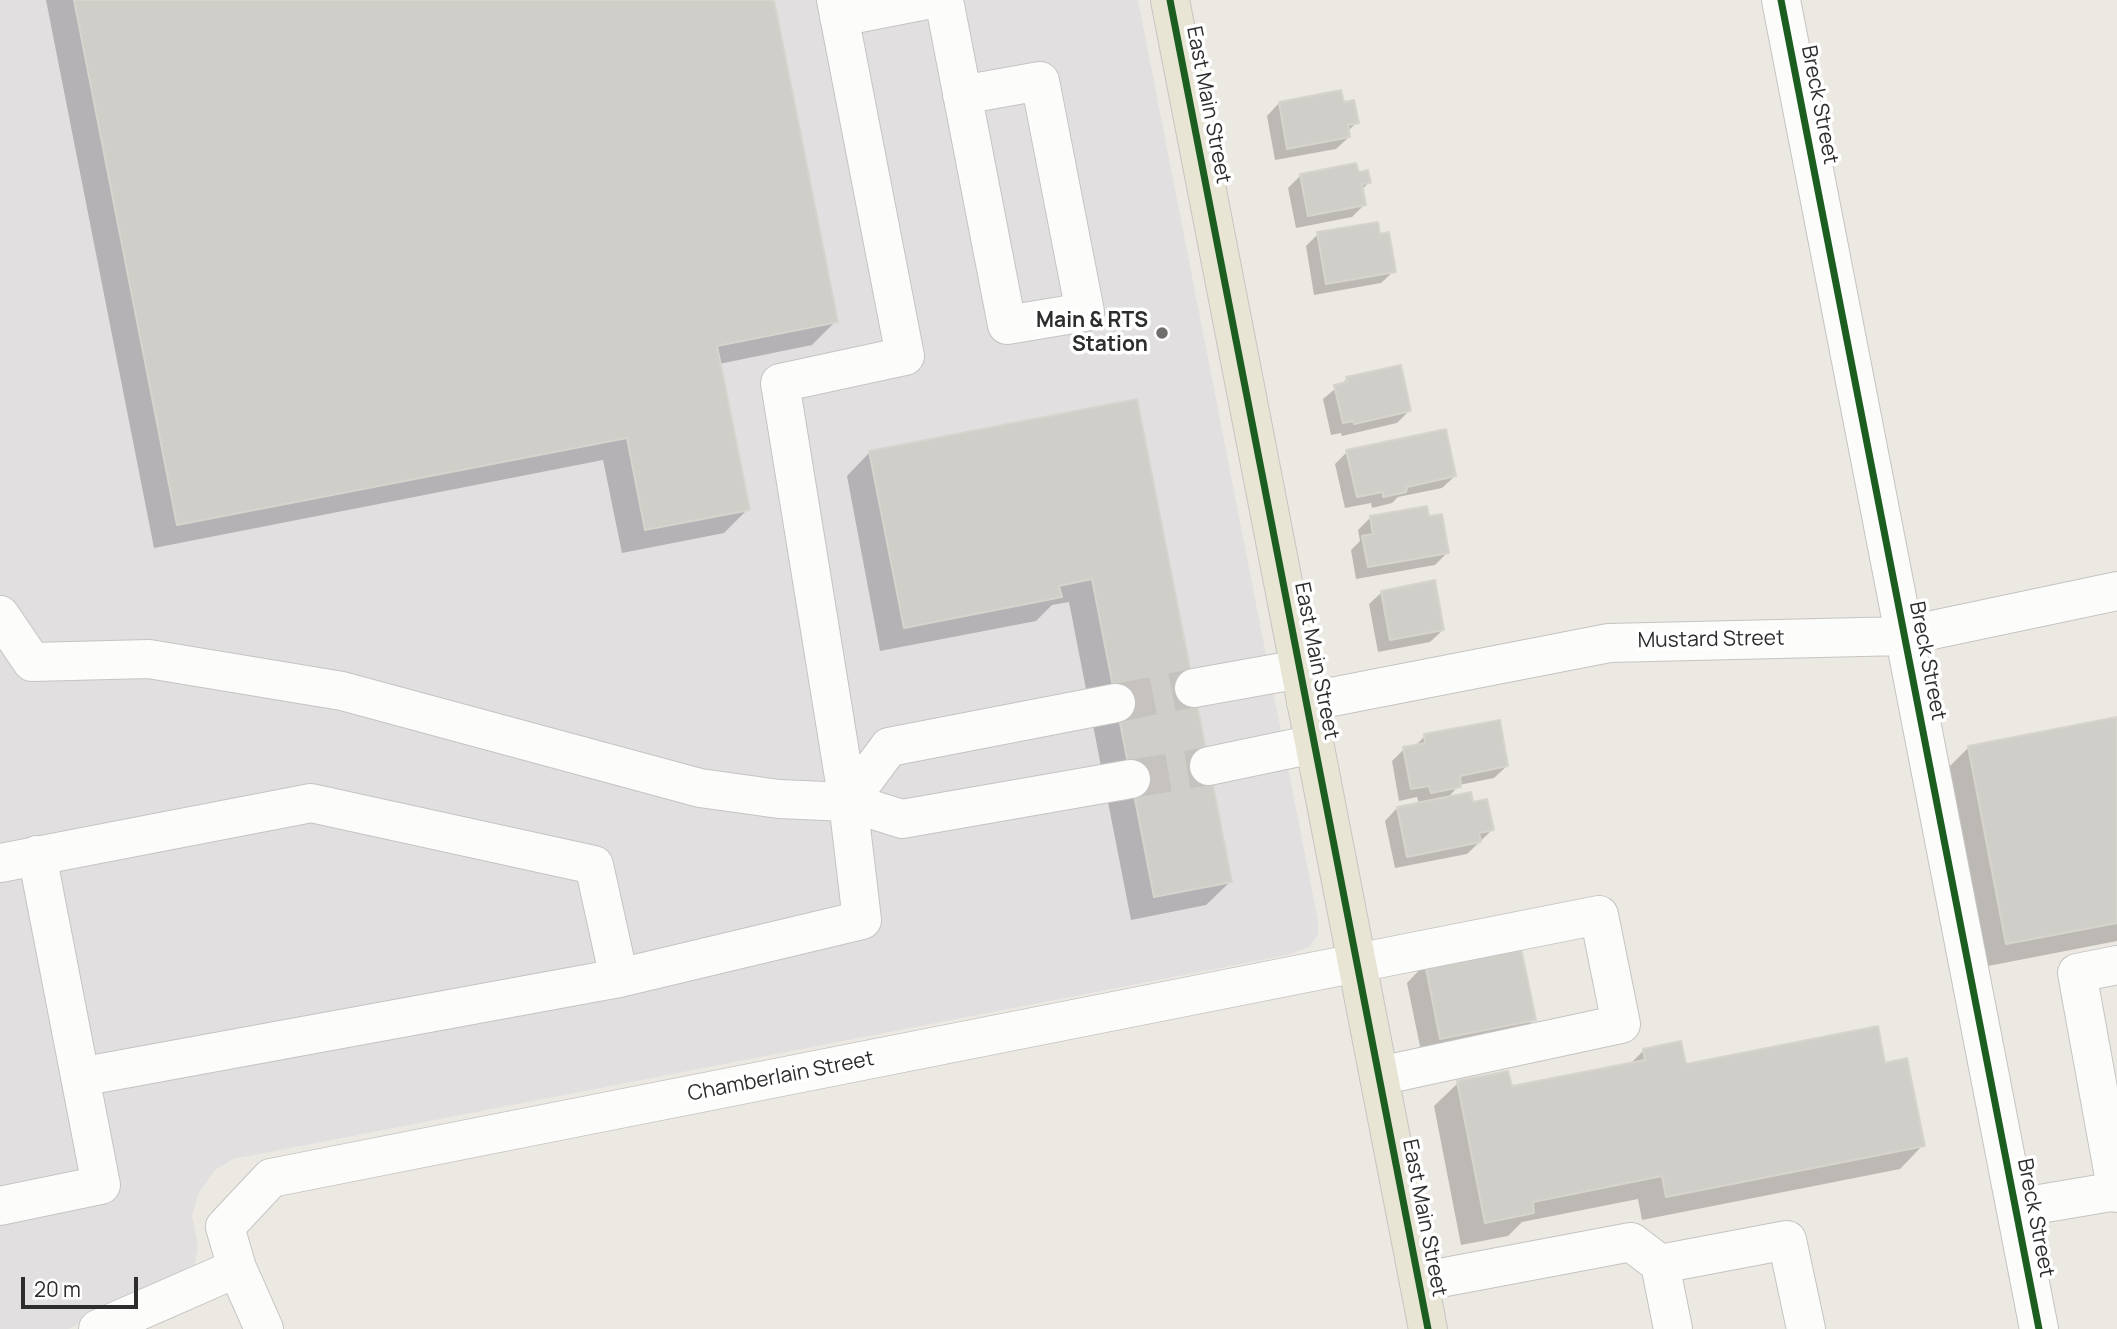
<!DOCTYPE html>
<style>
body{margin:0}
#map{position:relative;width:2117px;height:1329px;overflow:hidden;background:#ece8e2;font-family:Manrope,sans-serif}
canvas{display:block}
.scale{position:absolute;left:21px;top:1277px;width:117px;height:32px;box-sizing:border-box;border:4px solid #2d2d2d;border-top:0;padding-left:9px;font-size:21px;line-height:24px;white-space:nowrap;color:#2d2d2d;-webkit-text-stroke:5px #fff;paint-order:stroke}
</style>
<div id="map">
<canvas width="2117" height="1329"></canvas>
<div class="scale">20 m</div>
</div>
<script>
const c = document.querySelector('canvas').getContext('2d');
c.lineJoin = 'round';
function fillPath(path, color) { c.fillStyle = color; c.fill(path, 'evenodd'); }
function strokePath(path, color, width, dash) { c.strokeStyle = color; c.lineWidth = width; c.lineCap = dash ? 'butt' : 'round'; c.setLineDash(dash || []); c.stroke(path); }
function label(font, color, halo, rows, align = 'center') {
  c.font = font + ' Manrope,sans-serif'; c.lineWidth = 7; c.setLineDash([]); c.textBaseline = 'middle'; c.strokeStyle = halo; c.fillStyle = color; for (const [text, x, y, turn = 0] of rows) {
    c.save(); c.translate(x, y); c.rotate((+turn || 0) * Math.PI / 180); c.textAlign = isNaN(turn) ? turn : align; if (halo) c.strokeText(text, 0, 0); c.fillText(text, 0, 0); c.restore();
  }
}
fillPath(new Path2D(`
 M0,0H1138L1318,921V934L1309,947L1287,955L233,1159L215,1170L199,1192L192,1216L198,1246L195,1263L183,1275L68,1329H0Z`), '#e2dfe1');
fillPath(new Path2D(`
 M46,0H773L836,321L812,345L719,364L748,509L724,533L622,553L603,460L154,548Z
 M1279,103L1342,104L1357,122L1348,131L1349,137L1336,149L1275,160L1267,116Z
 M1357,174L1369,182L1362,190L1364,205L1352,217L1296,228L1288,188L1301,175Z
 M1318,234L1379,236L1394,271L1381,283L1314,295L1306,246Z
 M1347,379L1409,411L1397,423L1342,436L1341,433L1331,435L1323,399Z
 M1136,401L1230,882L1206,905L1131,920L1069,602L1052,605L1036,621L880,651L847,476L870,452Z
 M1347,452L1455,476L1442,488L1398,497L1392,503L1372,508L1371,503L1345,508L1335,464Z
 M1370,518H1428L1447,553L1435,565L1356,579L1351,550L1360,541L1358,530Z
 M1382,592L1443,630L1430,642L1378,652L1369,604Z
 M2117,719V941L1983,967L1945,771L1969,747Z
 M1425,736L1507,766L1494,778L1459,785L1447,799L1471,804L1492,830L1467,854L1395,868L1385,821L1397,808L1419,804L1417,797L1399,801L1392,761L1404,749L1414,747Z
 M1425,964L1534,1019L1516,1038L1422,1056L1407,983Z
 M1644,1050L1684,1066L1923,1145L1900,1169L1642,1220L1638,1199L1522,1222L1508,1236L1461,1245L1434,1106L1458,1083L1510,1089L1629,1065Z`), '#0003');
const building = new Path2D(`
 M74,0H774L838,322L717,346L750,510L645,530L627,438L177,525Z
 M1341,90L1344,102L1354,100L1359,123L1348,125L1350,137L1287,149L1279,102Z
 M1356,163L1359,172L1368,170L1371,183L1362,184L1366,205L1308,216L1300,174Z
 M1378,222L1380,234L1389,232L1396,272L1326,284L1317,232Z
 M1401,365L1411,411L1354,424L1353,421L1343,423L1334,385L1347,382L1346,377Z
 M1137,399L1232,882L1154,897L1092,579L1059,586L1062,597L904,628L869,451Z
 M1446,429L1456,476L1407,487L1406,492L1383,497V492L1357,497L1346,450Z
 M1427,506L1429,516L1442,514L1449,553L1368,567L1362,536L1373,534L1370,516Z
 M1435,580L1444,630L1390,640L1381,591Z
 M2117,717V923L2006,944L1968,746Z
 M1500,720L1508,766L1460,776L1461,787L1431,793L1429,786L1411,789L1403,747L1425,743L1424,734Z
 M1471,792L1473,802L1487,799L1494,830L1479,833L1481,842L1407,857L1397,807Z
 M1520,943L1536,1020L1440,1039L1425,963Z
 M1878,1026L1885,1063L1907,1058L1925,1146L1666,1197L1662,1176L1533,1202L1534,1213L1485,1223L1457,1081L1508,1071L1512,1086L1645,1060L1643,1049L1681,1041L1686,1064Z`);
fillPath(building, '#d0cec9');
strokePath(building, '#d7d4ce', 2);
strokePath(new Path2D(`
 M1116,703L1194,688
 M1131,779L1209,766`), '#c6c3be', 38, [38, 19]);
const minor = new Path2D(`
 M944,0L1007,325L1085,312L1040,81L962,95
 M1781,0L2039,1329
 M839,17L926,0
 M0,615L32,662L149,659L342,691L700,788L779,799L848,802L902,819L1131,779
 M1194,688L1300,669
 M1306,702L1609,643L1904,636L2117,591
 M1209,766L1314,744
 M848,802L889,747L1116,703
 M0,863L311,803L594,865L619,978
 M2117,965L2077,973L2117,1193
 M80,1077L619,978L862,920L848,802L780,383L905,356L836,0
 M0,1206L101,1185L37,855
 M2016,1208L2117,1191
 M1660,1264L1787,1240L1806,1329
 M1419,1282L1631,1242L1660,1264L1673,1329
 M98,1329L237,1268
 M264,1329L237,1268L225,1227L271,1178L1599,915L1621,1024L1379,1076`);
const major = new Path2D(`
 M1170,0L1428,1329`);
strokePath(minor, '#c5c4c3', 40);
strokePath(major, '#c6c5c3', 40);
strokePath(minor, '#fcfcfb', 38);
strokePath(major, '#e9e5d4', 38);
strokePath(new Path2D(`
 M1170,0L1428,1329
 M1781,0L2039,1329`), '#1b5e20', 7);
for (const [x, y, r, color] of [
 [1162,333,7,"#706e6c"]
]) { const dot = new Path2D(); dot.arc(x, y, r, 0, 2 * Math.PI); c.fillStyle = color; c.fill(dot); strokePath(dot, '#fff', 2.5); }
label('21px', '#2d2d2d', '#fff', [
 ["East Main Street",1208,105,79],
 ["Breck Street",1819,105,79],
 ["Mustard Street",1711,640,-1],
 ["East Main Street",1316,661,79],
 ["Breck Street",1927,661,79],
 ["Chamberlain Street",781,1077,-11],
 ["East Main Street",1424,1218,79],
 ["Breck Street",2035,1218,79]
]);
label('bold 21px', '#2d2d2d', '#fff', [
 ["Main & RTS",1148,321],
 ["Station",1148,345]
], 'right');
</script>
